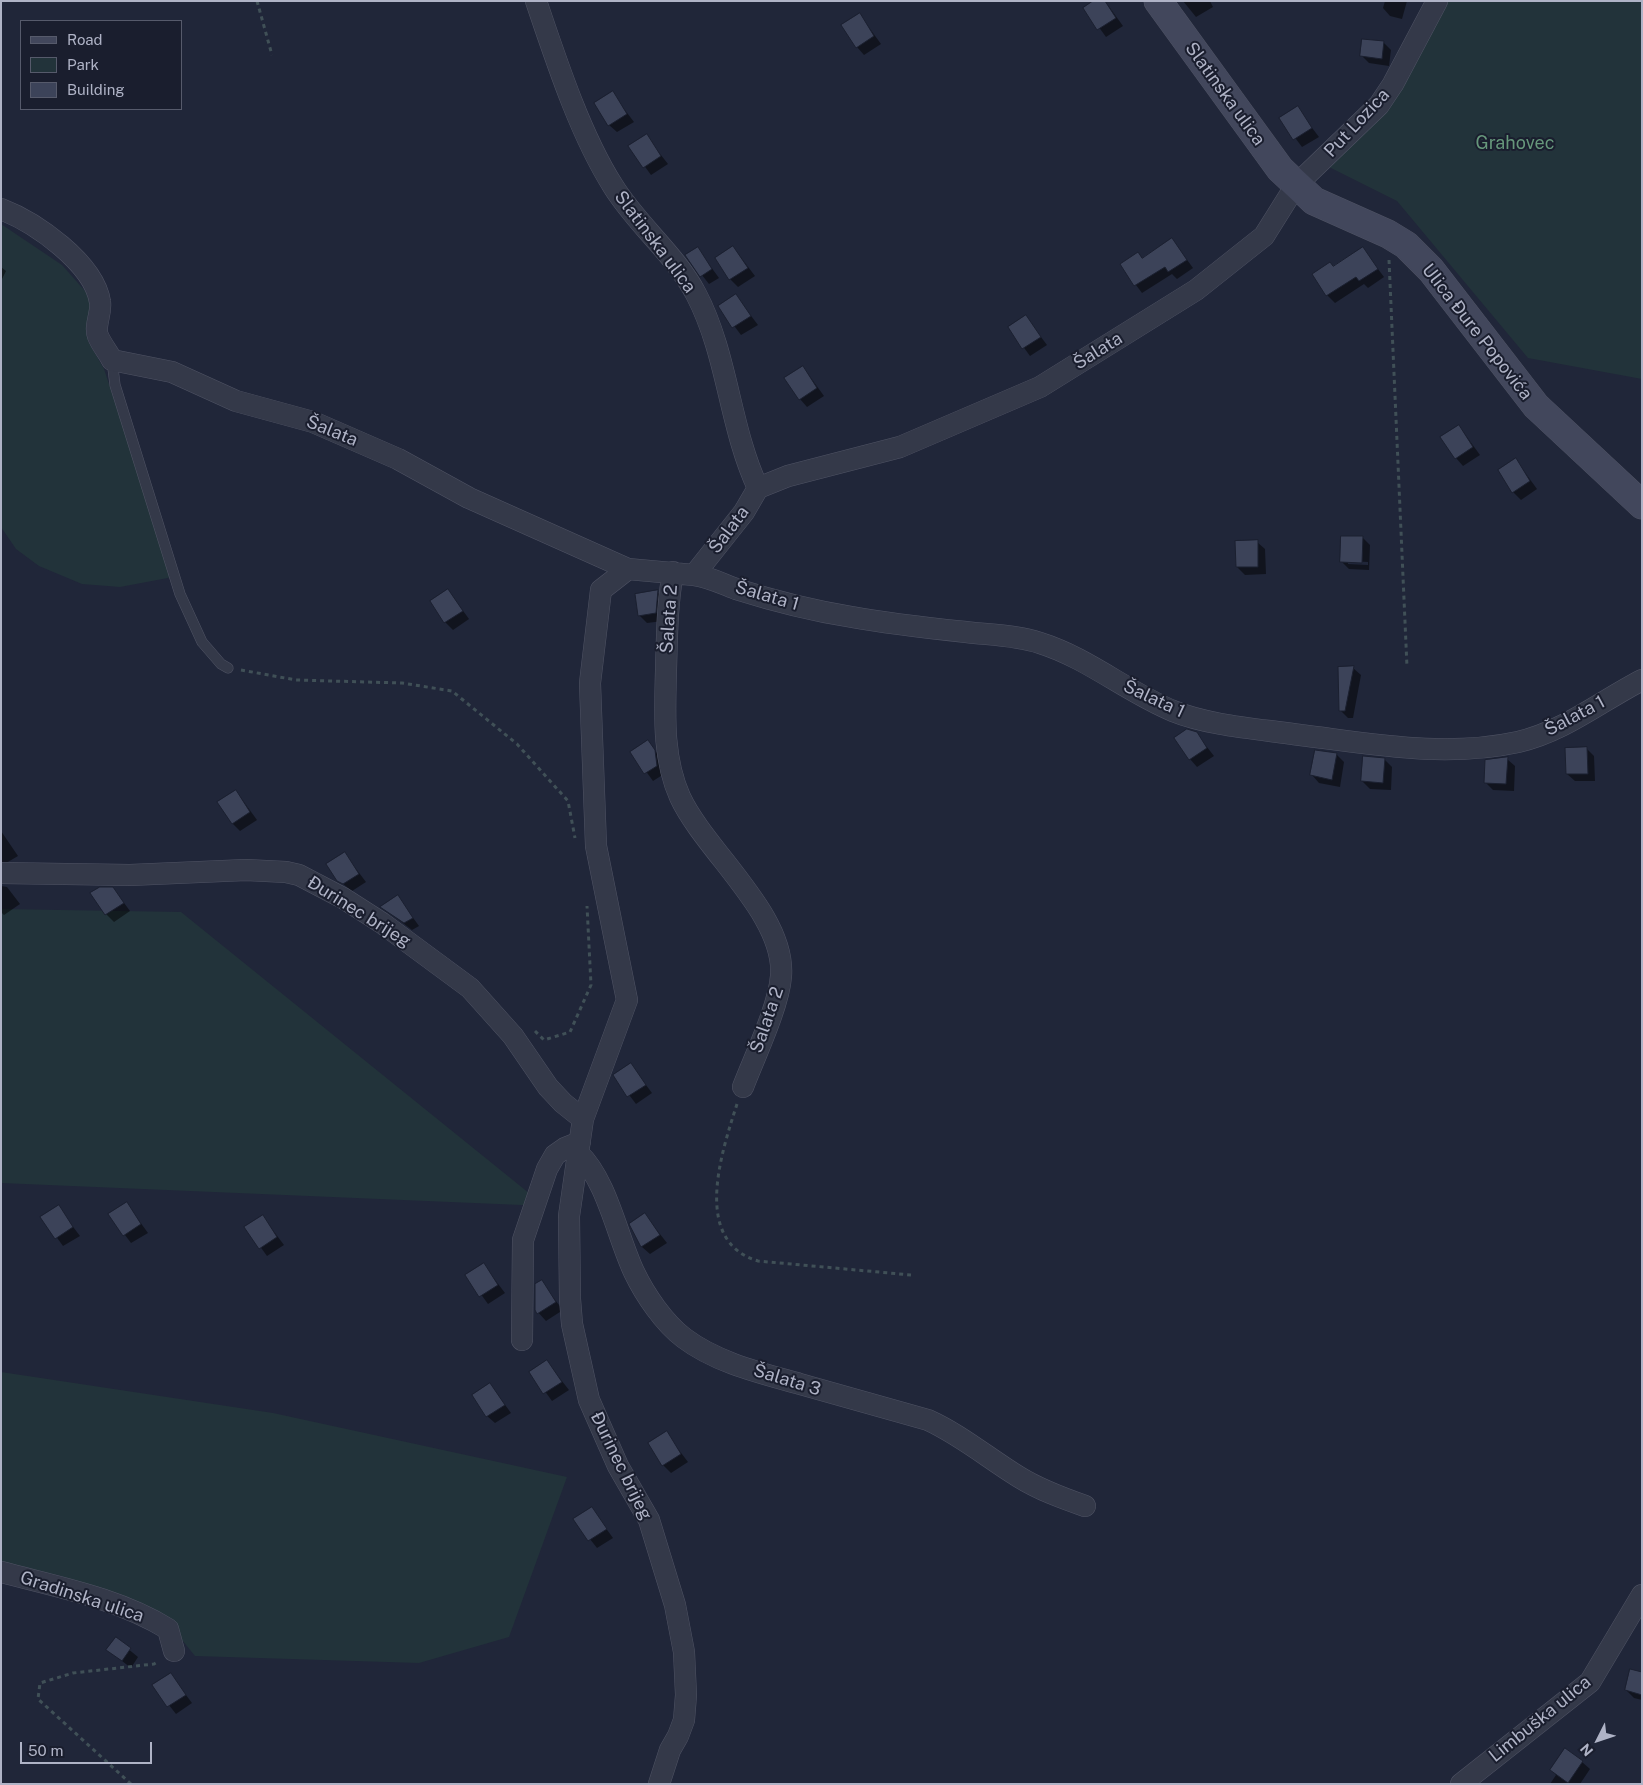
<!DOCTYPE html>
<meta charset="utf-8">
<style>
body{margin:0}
#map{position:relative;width:1643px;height:1785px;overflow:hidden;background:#202639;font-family:"Public Sans",sans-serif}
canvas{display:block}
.frame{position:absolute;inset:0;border:2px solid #afb3c6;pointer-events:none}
.legend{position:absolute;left:20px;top:20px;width:162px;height:90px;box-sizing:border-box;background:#1a1e2e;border:1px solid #565a6b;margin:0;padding:6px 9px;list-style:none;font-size:15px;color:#afb3c6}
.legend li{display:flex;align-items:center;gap:10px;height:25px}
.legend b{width:25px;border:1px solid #565a6b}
.north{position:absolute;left:1573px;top:1715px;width:50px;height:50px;-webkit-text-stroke:4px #1a1e2e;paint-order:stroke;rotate:229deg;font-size:14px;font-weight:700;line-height:20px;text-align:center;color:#afb3c6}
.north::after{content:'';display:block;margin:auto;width:18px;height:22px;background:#afb3c6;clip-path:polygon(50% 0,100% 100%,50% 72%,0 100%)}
.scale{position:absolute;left:20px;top:1742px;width:132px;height:22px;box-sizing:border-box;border:2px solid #afb3c6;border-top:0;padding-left:6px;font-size:15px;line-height:18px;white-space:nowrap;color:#afb3c6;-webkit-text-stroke:4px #1a1e2e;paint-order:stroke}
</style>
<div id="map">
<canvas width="1643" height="1785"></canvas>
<div class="frame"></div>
<ul class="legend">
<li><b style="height:6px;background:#42475c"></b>Road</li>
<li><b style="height:14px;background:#22333a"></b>Park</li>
<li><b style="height:14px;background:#3c4359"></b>Building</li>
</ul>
<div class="north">N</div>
<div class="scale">50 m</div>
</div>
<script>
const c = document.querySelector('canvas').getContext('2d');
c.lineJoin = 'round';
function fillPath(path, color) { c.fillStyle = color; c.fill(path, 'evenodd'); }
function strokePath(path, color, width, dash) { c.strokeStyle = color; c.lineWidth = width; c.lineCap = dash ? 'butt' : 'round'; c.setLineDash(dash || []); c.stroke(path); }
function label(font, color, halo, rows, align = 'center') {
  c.font = font + ' "Public Sans",sans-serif'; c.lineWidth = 4; c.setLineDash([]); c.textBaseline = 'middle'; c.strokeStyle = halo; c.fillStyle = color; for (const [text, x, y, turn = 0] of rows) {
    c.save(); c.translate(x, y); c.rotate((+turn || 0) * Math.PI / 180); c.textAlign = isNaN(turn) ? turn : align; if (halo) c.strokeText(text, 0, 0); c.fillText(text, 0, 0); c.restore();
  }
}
fillPath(new Path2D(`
 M1447,1H1642V379L1528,358L1397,201L1325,165Z
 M1,224L62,265L86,292L91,306L88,341L104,369L173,577L120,587L82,584L39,566L16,549L1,527Z
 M1,909L181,912L545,1206L1,1183Z
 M1,1372L273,1413L567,1477L509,1637L419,1663L195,1656L161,1614L58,1575L1,1565Z`), '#22333a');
fillPath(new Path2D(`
 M1105,1L1123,26L1106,37L1085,8Z
 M1183,1H1210L1213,7L1196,17Z
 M1385,1H1407L1402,19L1390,16L1383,8Z
 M860,15L881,44L864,55L857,47Z
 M1383,42L1391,50L1389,66L1369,63L1361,55Z
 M612,93L634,122L617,132L609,125Z
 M1297,108L1319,137L1302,147L1281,119Z
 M646,136L668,164L651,175L630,146Z
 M1172,239L1193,268L1177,279L1172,274L1142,293L1121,265L1138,254L1143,258Z
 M733,247L755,276L738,287L730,279Z
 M698,249L719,278L709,284L687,256Z
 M1363,249L1384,277L1368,288L1364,284L1335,303L1327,295L1334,267Z
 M1,267L6,271L1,281Z
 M736,296L758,325L741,335L720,307Z
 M1026,317L1047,345L1030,356L1009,327Z
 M803,367L824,396L807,407L800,399Z
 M1459,426L1480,455L1463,466L1456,458Z
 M1516,460L1537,489L1521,500L1513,492Z
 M1363,538L1370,545L1369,570L1349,569L1342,562ZM1348,561L1368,562V565L1348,564Z
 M1257,542L1265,549L1266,574L1245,575L1237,567Z
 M448,590L469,619L453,630L445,622Z
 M657,592L665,599L663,621L647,623L639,615Z
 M1353,668L1361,675L1353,718H1348L1340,710Z
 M1196,733L1214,756L1197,767L1190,759Z
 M648,742L662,759L664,774L653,781L632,752Z
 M1587,749L1594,756L1595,781H1575L1567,774Z
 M1337,755L1344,762L1340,787L1319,783L1312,775Z
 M1384,759L1392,767L1391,790L1370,789L1362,781Z
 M1507,759L1515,766L1514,791L1493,790L1485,782Z
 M236,791L257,820L240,831L232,823Z
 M1,831L18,856L1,866Z
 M344,853L366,882L352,891L338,880Z
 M1,886L7,887L20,904L4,915L1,912Z
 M113,888L130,911L114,922L106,914Z
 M398,897L419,926L412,930L382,907Z
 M631,1065L652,1093L636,1104L614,1075Z
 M127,1204L148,1233L131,1243L110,1215Z
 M58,1207L80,1236L63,1246L42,1217Z
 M645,1215L667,1243L650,1254L642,1247L631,1224Z
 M263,1217L284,1245L267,1256L246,1227Z
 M483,1264L505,1293L488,1304L467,1275Z
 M541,1282L563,1310L546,1321L536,1310Z
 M547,1362L569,1390L552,1401L531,1372Z
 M490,1384L511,1413L495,1423L487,1416Z
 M666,1433L688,1462L671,1473L663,1465Z
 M592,1509L613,1538L597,1548L575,1520Z
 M116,1639L138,1657L131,1668L108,1650Z
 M1642,1673V1700L1634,1698L1626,1690Z
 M171,1675L192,1703L176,1714L154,1686Z
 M1582,1762L1590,1769L1580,1784H1550L1556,1775L1551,1770Z`), '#0007');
const building = new Path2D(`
 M1093,1H1105L1116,18L1097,30L1083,8Z
 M860,13L874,36L856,48L841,25Z
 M1362,39L1384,41L1382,59L1360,56Z
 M613,91L627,114L608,126L594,103Z
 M1298,106L1312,128L1293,140L1279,118Z
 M647,134L661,156L643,168L628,146Z
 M1172,238L1187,260L1168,272L1165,267L1134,286L1120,264L1138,252L1142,258Z
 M733,246L748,268L729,280L715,258Z
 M698,247L712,269L700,277L685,255Z
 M1363,247L1378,269L1359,281L1356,277L1326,296L1312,274L1330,262L1333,266Z
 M736,294L751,316L732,328L718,306Z
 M1026,315L1041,337L1022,349L1008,327Z
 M803,366L817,388L799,400L784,378Z
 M1459,425L1473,447L1455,459L1440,437Z
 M1516,458L1530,481L1512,493L1498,470Z
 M1341,536H1363L1362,563L1340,562Z
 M1258,540V567H1236L1235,541Z
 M448,589L463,611L444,623L430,601Z
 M658,590L656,613L638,616L635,594Z
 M1354,666L1345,711H1339L1338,667Z
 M1187,729L1197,732L1207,748L1189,760L1174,738Z
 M648,740L655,750L657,766L644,774L630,752Z
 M1587,747L1588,774H1566L1565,748Z
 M1315,750L1337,753L1332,780L1310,775Z
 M1363,756L1385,758L1383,783L1361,781Z
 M1508,757L1506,784L1484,783L1485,760Z
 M236,790L250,812L232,824L217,802Z
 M345,852L359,874L343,884L337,881L326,864Z
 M100,887H113L124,903L105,915L90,893Z
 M398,895L413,918L404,923L380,907Z
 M631,1063L646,1085L627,1097L613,1075Z
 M127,1202L141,1224L123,1236L108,1214Z
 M59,1205L73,1227L55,1239L40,1217Z
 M645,1213L660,1235L641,1247L629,1224Z
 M263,1215L277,1237L259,1249L244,1227Z
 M484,1263L498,1285L479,1297L465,1275Z
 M542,1280L556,1302L537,1314L535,1310V1284Z
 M547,1360L562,1382L543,1394L529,1372Z
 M490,1383L505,1405L486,1417L472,1395Z
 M667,1431L681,1454L662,1466L648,1443Z
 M592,1507L607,1529L588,1541L573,1519Z
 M116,1637L131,1648L122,1661L106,1650Z
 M1630,1669L1642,1672V1695L1625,1690Z
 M171,1673L186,1695L167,1707L152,1685Z
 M1565,1748L1583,1761L1568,1783L1550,1770Z`);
fillPath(building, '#3c4359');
strokePath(building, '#1b2030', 1);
const lane = new Path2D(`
 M112,360L115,385L180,594L202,642L221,664L228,668`);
const street = new Path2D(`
 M536,1C556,60 580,134 613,186C637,225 675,254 696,294C728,355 729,426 758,488
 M1,209C35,222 94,263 100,302C102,312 94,326 98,336C101,344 108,352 112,360L172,372L236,401L313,422L398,459L469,498L628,569L694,575L744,512L758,488L788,476L900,447L1040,387L1196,290L1264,236L1296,185L1379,105L1393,84L1437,1
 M628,569L601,590L590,683L596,846L627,1000L583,1119L569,1216L570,1299L572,1324L589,1400L618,1466L649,1520L675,1605L684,1652L686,1695L684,1720L678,1736L670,1750L659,1784
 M673,572C667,605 667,637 666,670C665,712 662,757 680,797C705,851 786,915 781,976C779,1006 754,1058 743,1087
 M694,575C710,577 722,584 736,589C774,601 814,611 852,617C890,624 928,628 966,632C990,635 1016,635 1040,643C1088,658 1127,692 1173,711C1210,726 1260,729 1300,735C1373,744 1444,758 1518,742C1563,732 1601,701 1642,680
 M1,873L130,875L246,870L286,872L299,875L343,898L382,923L470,988L513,1036L548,1087L563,1103L583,1119
 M578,1153C607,1180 617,1236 634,1272C645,1295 664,1323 684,1338C717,1363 761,1373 800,1384C843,1396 885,1408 928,1420C961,1435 988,1458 1019,1477C1040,1490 1062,1498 1085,1506
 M522,1340L523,1240L547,1169L555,1155L565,1148L580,1142
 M1,1572C57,1587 118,1598 168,1629L174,1651
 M1461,1784L1590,1682L1642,1595`);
const secondary = new Path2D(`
 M1158,1L1280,169L1314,201L1388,234L1406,245L1431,270L1536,406L1642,505`);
strokePath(lane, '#4f5364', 11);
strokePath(street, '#4f5364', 22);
strokePath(secondary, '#4f5364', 29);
strokePath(new Path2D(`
 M257,1L272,55
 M1389,260L1407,667
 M241,670L296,680L402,683L452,691L517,744L568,801L575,838
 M535,1031L544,1040L570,1032L591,985L587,906
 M737,1104C722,1151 691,1241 758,1261L911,1275
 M131,1784L38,1699L40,1683L73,1673L154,1664L159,1661`), '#405057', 3, [4, 4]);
strokePath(lane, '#343949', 10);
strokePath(street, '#343949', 21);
strokePath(secondary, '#42475c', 28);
label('18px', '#afb3c6', '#1a1e2e', [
 ["Slatinska ulica",1225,94,54],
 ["Put Lozica",1357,123,-47],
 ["Slatinska ulica",655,242,53],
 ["Ulica Đure Popovića",1477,332,52],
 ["Šalata",1098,351,-32],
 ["Šalata",332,431,22],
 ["Šalata",729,530,-53],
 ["Šalata 1",767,596,16],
 ["Šalata 2",669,619,-86],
 ["Šalata 1",1154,699,25],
 ["Šalata 1",1575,716,-28],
 ["Đurinec brijeg",359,912,32],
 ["Šalata 2",767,1020,-71],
 ["Šalata 3",787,1380,17],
 ["Đurinec brijeg",621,1466,64],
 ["Gradinska ulica",82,1597,18],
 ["Limbuška ulica",1540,1719,-39]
]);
label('18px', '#66977b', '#1a1e2e', [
 ["Grahovec",1515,143]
]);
</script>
